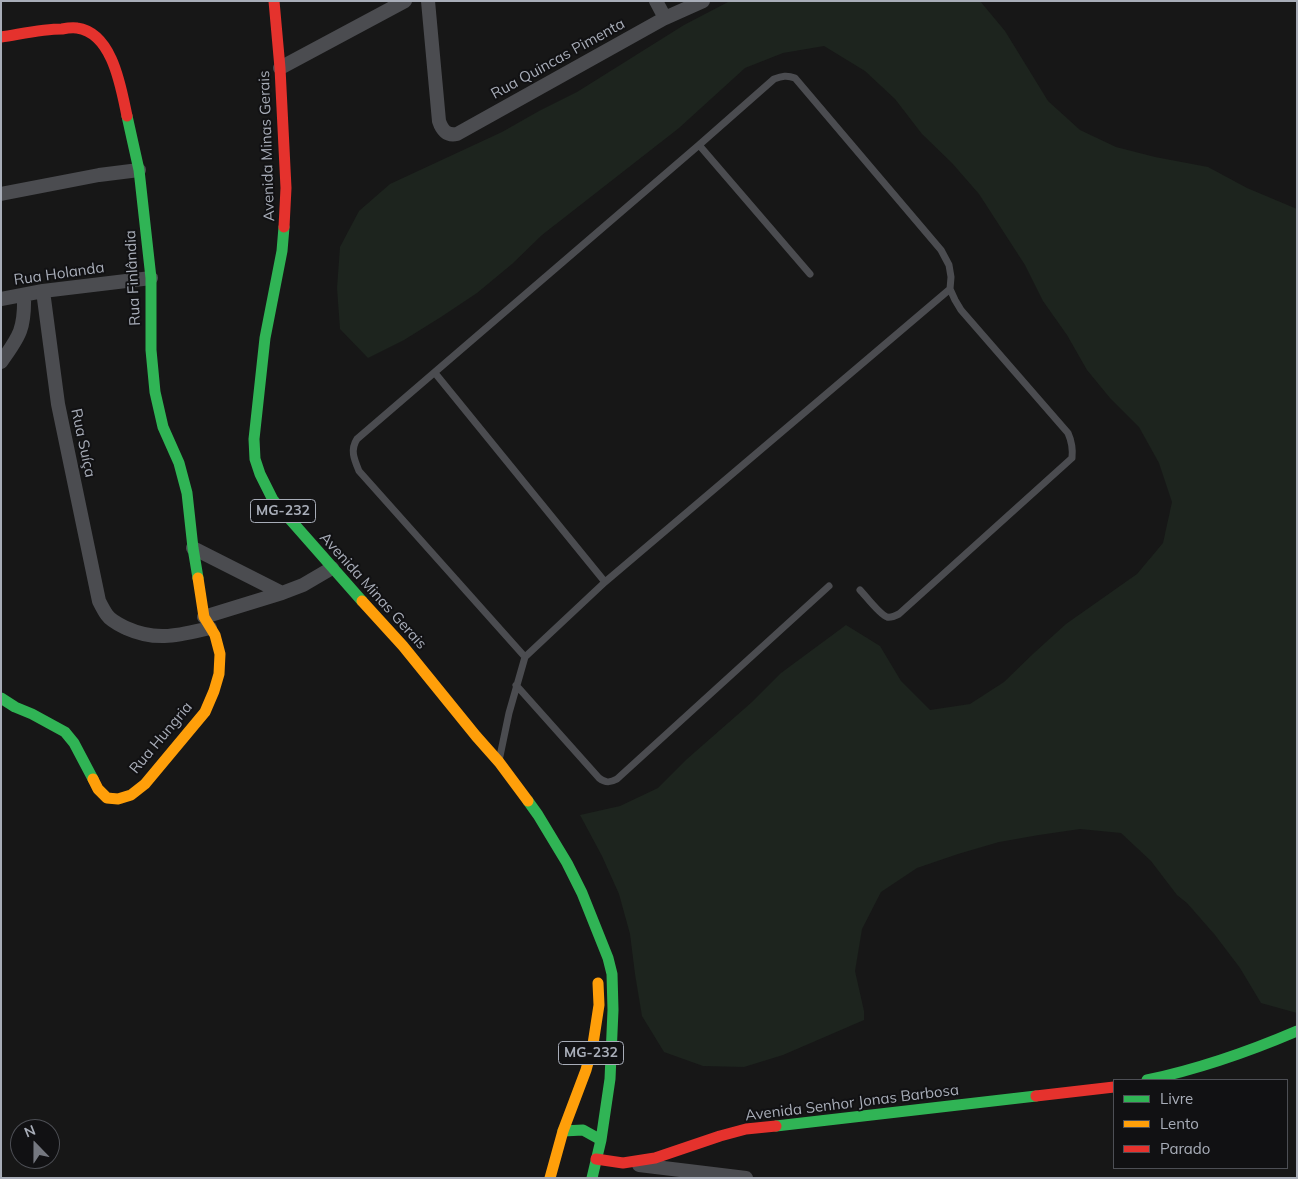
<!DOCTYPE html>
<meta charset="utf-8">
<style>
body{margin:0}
#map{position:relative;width:1298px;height:1179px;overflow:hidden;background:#171717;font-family:Mulish,sans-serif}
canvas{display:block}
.frame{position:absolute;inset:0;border:2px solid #a8adb8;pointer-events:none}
.legend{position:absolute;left:1113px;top:1079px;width:175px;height:90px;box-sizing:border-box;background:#111113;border:1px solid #4d4f55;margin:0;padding:6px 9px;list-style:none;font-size:15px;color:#a8adb8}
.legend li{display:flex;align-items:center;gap:10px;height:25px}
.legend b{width:25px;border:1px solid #4d4f55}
.north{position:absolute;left:10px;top:1119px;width:50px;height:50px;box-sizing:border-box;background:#111113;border:1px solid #4d4f55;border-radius:50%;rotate:338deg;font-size:14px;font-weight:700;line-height:20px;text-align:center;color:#a8adb8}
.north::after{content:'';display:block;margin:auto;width:18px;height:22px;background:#757880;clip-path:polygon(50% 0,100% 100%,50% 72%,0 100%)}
</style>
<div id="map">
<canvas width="1298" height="1179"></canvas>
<div class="frame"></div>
<ul class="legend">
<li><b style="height:6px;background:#30b455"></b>Livre</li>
<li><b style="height:6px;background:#ff9f0a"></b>Lento</li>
<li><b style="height:6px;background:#e5322d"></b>Parado</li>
</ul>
<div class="north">N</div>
</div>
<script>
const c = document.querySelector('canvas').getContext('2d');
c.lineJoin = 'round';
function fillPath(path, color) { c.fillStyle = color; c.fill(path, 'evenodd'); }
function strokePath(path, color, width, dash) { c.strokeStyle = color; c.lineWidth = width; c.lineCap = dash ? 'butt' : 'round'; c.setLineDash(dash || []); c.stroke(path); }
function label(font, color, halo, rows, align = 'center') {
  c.font = font + ' Mulish,sans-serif'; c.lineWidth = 4; c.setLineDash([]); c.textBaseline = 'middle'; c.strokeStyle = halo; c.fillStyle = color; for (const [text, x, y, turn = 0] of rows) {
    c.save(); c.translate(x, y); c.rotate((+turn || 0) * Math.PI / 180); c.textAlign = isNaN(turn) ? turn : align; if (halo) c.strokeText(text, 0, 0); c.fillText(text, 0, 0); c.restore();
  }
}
fillPath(new Path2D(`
 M730,1H980L1005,31L1048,101L1080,130L1116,147L1155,157L1208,167L1247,188L1297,209V1013L1261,1003L1240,968L1215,935L1187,903L1177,895L1151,861L1121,833L1080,829L1039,835L999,842L958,854L917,868L881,892L862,929L855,971L864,1011V1020L783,1055L744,1067L703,1066L664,1052L642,1016L635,974L630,934L619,894L602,856L580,815L620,806L658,788L687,759L752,702L781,673L846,625L880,646L901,681L930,710L970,704L1004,682L1034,653L1066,624L1137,574L1163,543L1172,502L1159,463L1139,427L1110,398L1087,370L1067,335L1043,301L1025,265L979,194L952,163L922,134L895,99L865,71L824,46L783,53L745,68L679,128L542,235L512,264L477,293L441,317L404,340L368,358L340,329L337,288L340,247L359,211L390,184L502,132L539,111L577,92L684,25Z`), '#1d241e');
strokePath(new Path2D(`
 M699,145L810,274
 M435,373L605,582
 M525,657L359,471C354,459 350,450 357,439L699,145L774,79C782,76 787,75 795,78L941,250L949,265L951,277L950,289L955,300L961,310L1068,433C1072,442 1073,449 1072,458L899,614C895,616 891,618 887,617C880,615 865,595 860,590
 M516,685L599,778C605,783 610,783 617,779L829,586
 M500,756L509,713L525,657L605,582L950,289`), '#4b4c50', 7);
strokePath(new Path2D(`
 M428,1L439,121C442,130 447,136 457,134L665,18L703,1
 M656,1L665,18
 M280,68L405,1
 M1,194L99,175L139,170
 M43,291L58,404L99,601C101,605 104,611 107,615C111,621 120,625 126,628C157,642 179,635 210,628
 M1,299L43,291L151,278
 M1,362C20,336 25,328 24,295
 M193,548L282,593
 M204,617L282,593L303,585L332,568
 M639,1165L746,1178`), '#4b4c50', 14);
strokePath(new Path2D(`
 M127,116L139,170L151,278V350L155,392L163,427L179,463L187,493L193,548L198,578
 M284,227L282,251L265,338L254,439L255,459L260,474L273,500L362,601
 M1,698L15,707L32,714L65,732L74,743L93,779
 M528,801L538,815L567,863L582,893L608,958L612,974L613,1010L610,1079L601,1140L592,1178
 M1147,1080C1199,1069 1248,1052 1297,1031
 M776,1126L1036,1096
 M563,1131L583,1130L601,1140`), '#30b455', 11);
strokePath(new Path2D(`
 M362,601L403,646L476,736L499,762L528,801
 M93,779L98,789L107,798L118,799L131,795L145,784L205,712L214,691L219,674L220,654L215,635L204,617L198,578
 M550,1178L563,1131L586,1070L593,1044L599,1005L598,983`), '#ff9f0a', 11);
strokePath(new Path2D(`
 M274,1L280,68L286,188L284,227
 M1,37C21,34 42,29 62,29C67,28 72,27 77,28C113,33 121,88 127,116
 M1036,1096L1114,1087
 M596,1159L623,1163L655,1158L720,1136L746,1129L776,1126`), '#e5322d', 11);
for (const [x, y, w] of [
 [283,511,65],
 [591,1053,65]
]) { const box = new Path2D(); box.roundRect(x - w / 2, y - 11.5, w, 23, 4); c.fillStyle = '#111113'; c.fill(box); strokePath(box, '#a8adb8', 1); }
label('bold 14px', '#a8adb8', null, [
 ["MG-232",283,511],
 ["MG-232",591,1053]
]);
label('15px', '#a8adb8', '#111113', [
 ["Rua Quincas Pimenta",558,59,-29],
 ["Avenida Minas Gerais",267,146,-92],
 ["Rua Holanda",59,274,-8],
 ["Rua Finlândia",133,278,-93],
 ["Rua Suíça",83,443,78],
 ["Avenida Minas Gerais",373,591,48],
 ["Rua Hungria",161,738,-50],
 ["Avenida Senhor Jonas Barbosa",852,1103,-7]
]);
</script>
